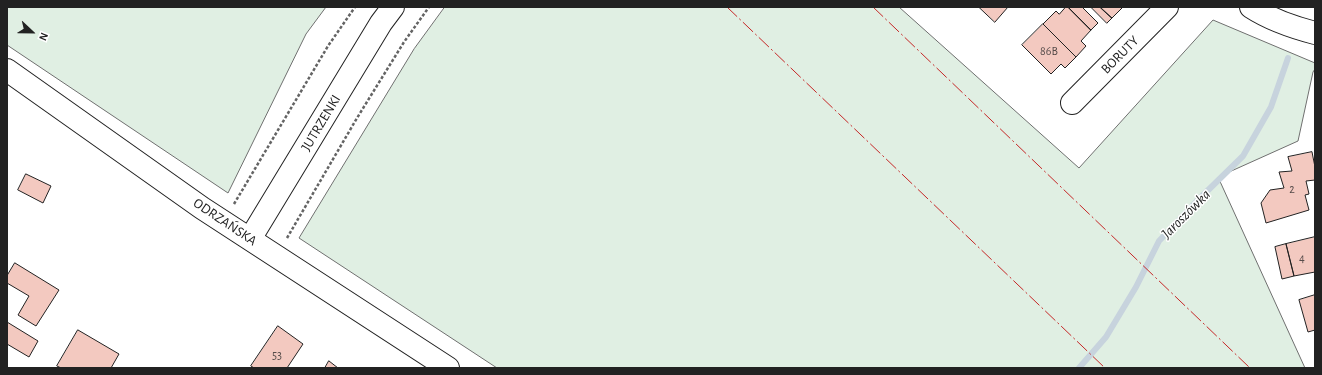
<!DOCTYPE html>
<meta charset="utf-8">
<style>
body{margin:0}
#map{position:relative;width:1322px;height:375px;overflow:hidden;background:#fff;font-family:"Alegreya Sans",sans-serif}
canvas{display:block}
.frame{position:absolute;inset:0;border:8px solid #222;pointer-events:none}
.north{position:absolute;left:12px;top:12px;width:40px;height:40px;-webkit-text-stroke:3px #fff;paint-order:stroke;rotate:112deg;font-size:11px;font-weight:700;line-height:16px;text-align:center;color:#222}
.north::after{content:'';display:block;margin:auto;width:14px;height:18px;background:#222;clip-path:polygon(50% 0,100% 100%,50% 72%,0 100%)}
</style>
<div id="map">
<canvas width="1322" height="375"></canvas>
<div class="frame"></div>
<div class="north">N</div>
</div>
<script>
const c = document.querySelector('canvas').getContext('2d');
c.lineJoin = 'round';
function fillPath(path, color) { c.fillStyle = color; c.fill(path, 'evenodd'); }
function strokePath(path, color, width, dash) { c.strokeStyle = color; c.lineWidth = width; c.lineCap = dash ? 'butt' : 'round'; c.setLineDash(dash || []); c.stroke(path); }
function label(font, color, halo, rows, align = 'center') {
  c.font = font + ' "Alegreya Sans",sans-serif'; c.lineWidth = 3; c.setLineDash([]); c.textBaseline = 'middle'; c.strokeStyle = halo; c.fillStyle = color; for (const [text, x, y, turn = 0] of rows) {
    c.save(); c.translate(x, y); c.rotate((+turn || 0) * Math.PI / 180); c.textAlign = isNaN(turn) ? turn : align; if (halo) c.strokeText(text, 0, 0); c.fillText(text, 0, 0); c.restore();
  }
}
const green = new Path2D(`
 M7,7H326L306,34L228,193L7,45Z
 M445,7H899L1079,168L1213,20L1315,63V69L1313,72L1298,141L1218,177L1305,368H497L299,238L414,49Z`);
fillPath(green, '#e0efe3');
strokePath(green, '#6f6f6f', 1);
strokePath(new Path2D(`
 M1079,368L1106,337L1136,287L1159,241L1196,202L1243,156L1271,107L1288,58`), '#c7d3dd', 6);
const building = new Path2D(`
 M979,7H1008L995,22Z
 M1066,7H1068L1091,30L1081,41L1086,46L1076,57L1043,24L1056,11L1059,14Z
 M1068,7H1082L1098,23L1091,30Z
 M1091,7H1100L1112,18L1107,23Z
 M1100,7H1123L1112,18Z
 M1043,24L1076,57L1065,68L1061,64L1051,74L1022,45Z
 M1312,152L1315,167V180L1306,181L1309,194L1305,195L1309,210L1266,223L1261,203L1270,190L1284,188L1279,172L1292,171L1288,157Z
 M26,174L51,186L43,203L18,190Z
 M1315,237V272L1294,276L1286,244Z
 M1286,244L1294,276L1282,279L1275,247Z
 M15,263L59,290L36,326L18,315L29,296L7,283V276Z
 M1315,295V330L1308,332L1299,300Z
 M7,322L38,341L29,357L7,344Z
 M278,326L303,344L287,368H254L251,366Z
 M78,330L119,354L111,368H61L57,366Z
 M329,361L338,368H325Z`);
fillPath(building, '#f3c9c0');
strokePath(building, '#222', 1);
const minor = new Path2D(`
 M1251,7C1271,20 1292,27 1315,33
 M7,70L202,208L448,368
 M1072,103L1167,7
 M250,239L381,23L393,7`);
strokePath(minor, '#222', 24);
strokePath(new Path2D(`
 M234,204L328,46L355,7
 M287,238L357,118L404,42L429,7`), '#646464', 2.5, [3, 2]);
strokePath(minor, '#fff', 22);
strokePath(new Path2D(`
 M727,7L1105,368
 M873,7L1250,368`), '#c62828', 1, [14, 3, 2, 3]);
label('12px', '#564c4a', null, [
 ["86B",1049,51],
 ["2",1292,189],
 ["4",1302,258],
 ["53",277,355]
]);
label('14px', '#222', '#fff', [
 ["BORUTY",1120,55,-45],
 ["JUTRZENKI",321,123,-59],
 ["ODRZAŃSKA",225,222,34]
]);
label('italic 15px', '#222', '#fff', [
 ["Jaroszówka",1186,214,-45]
]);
</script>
